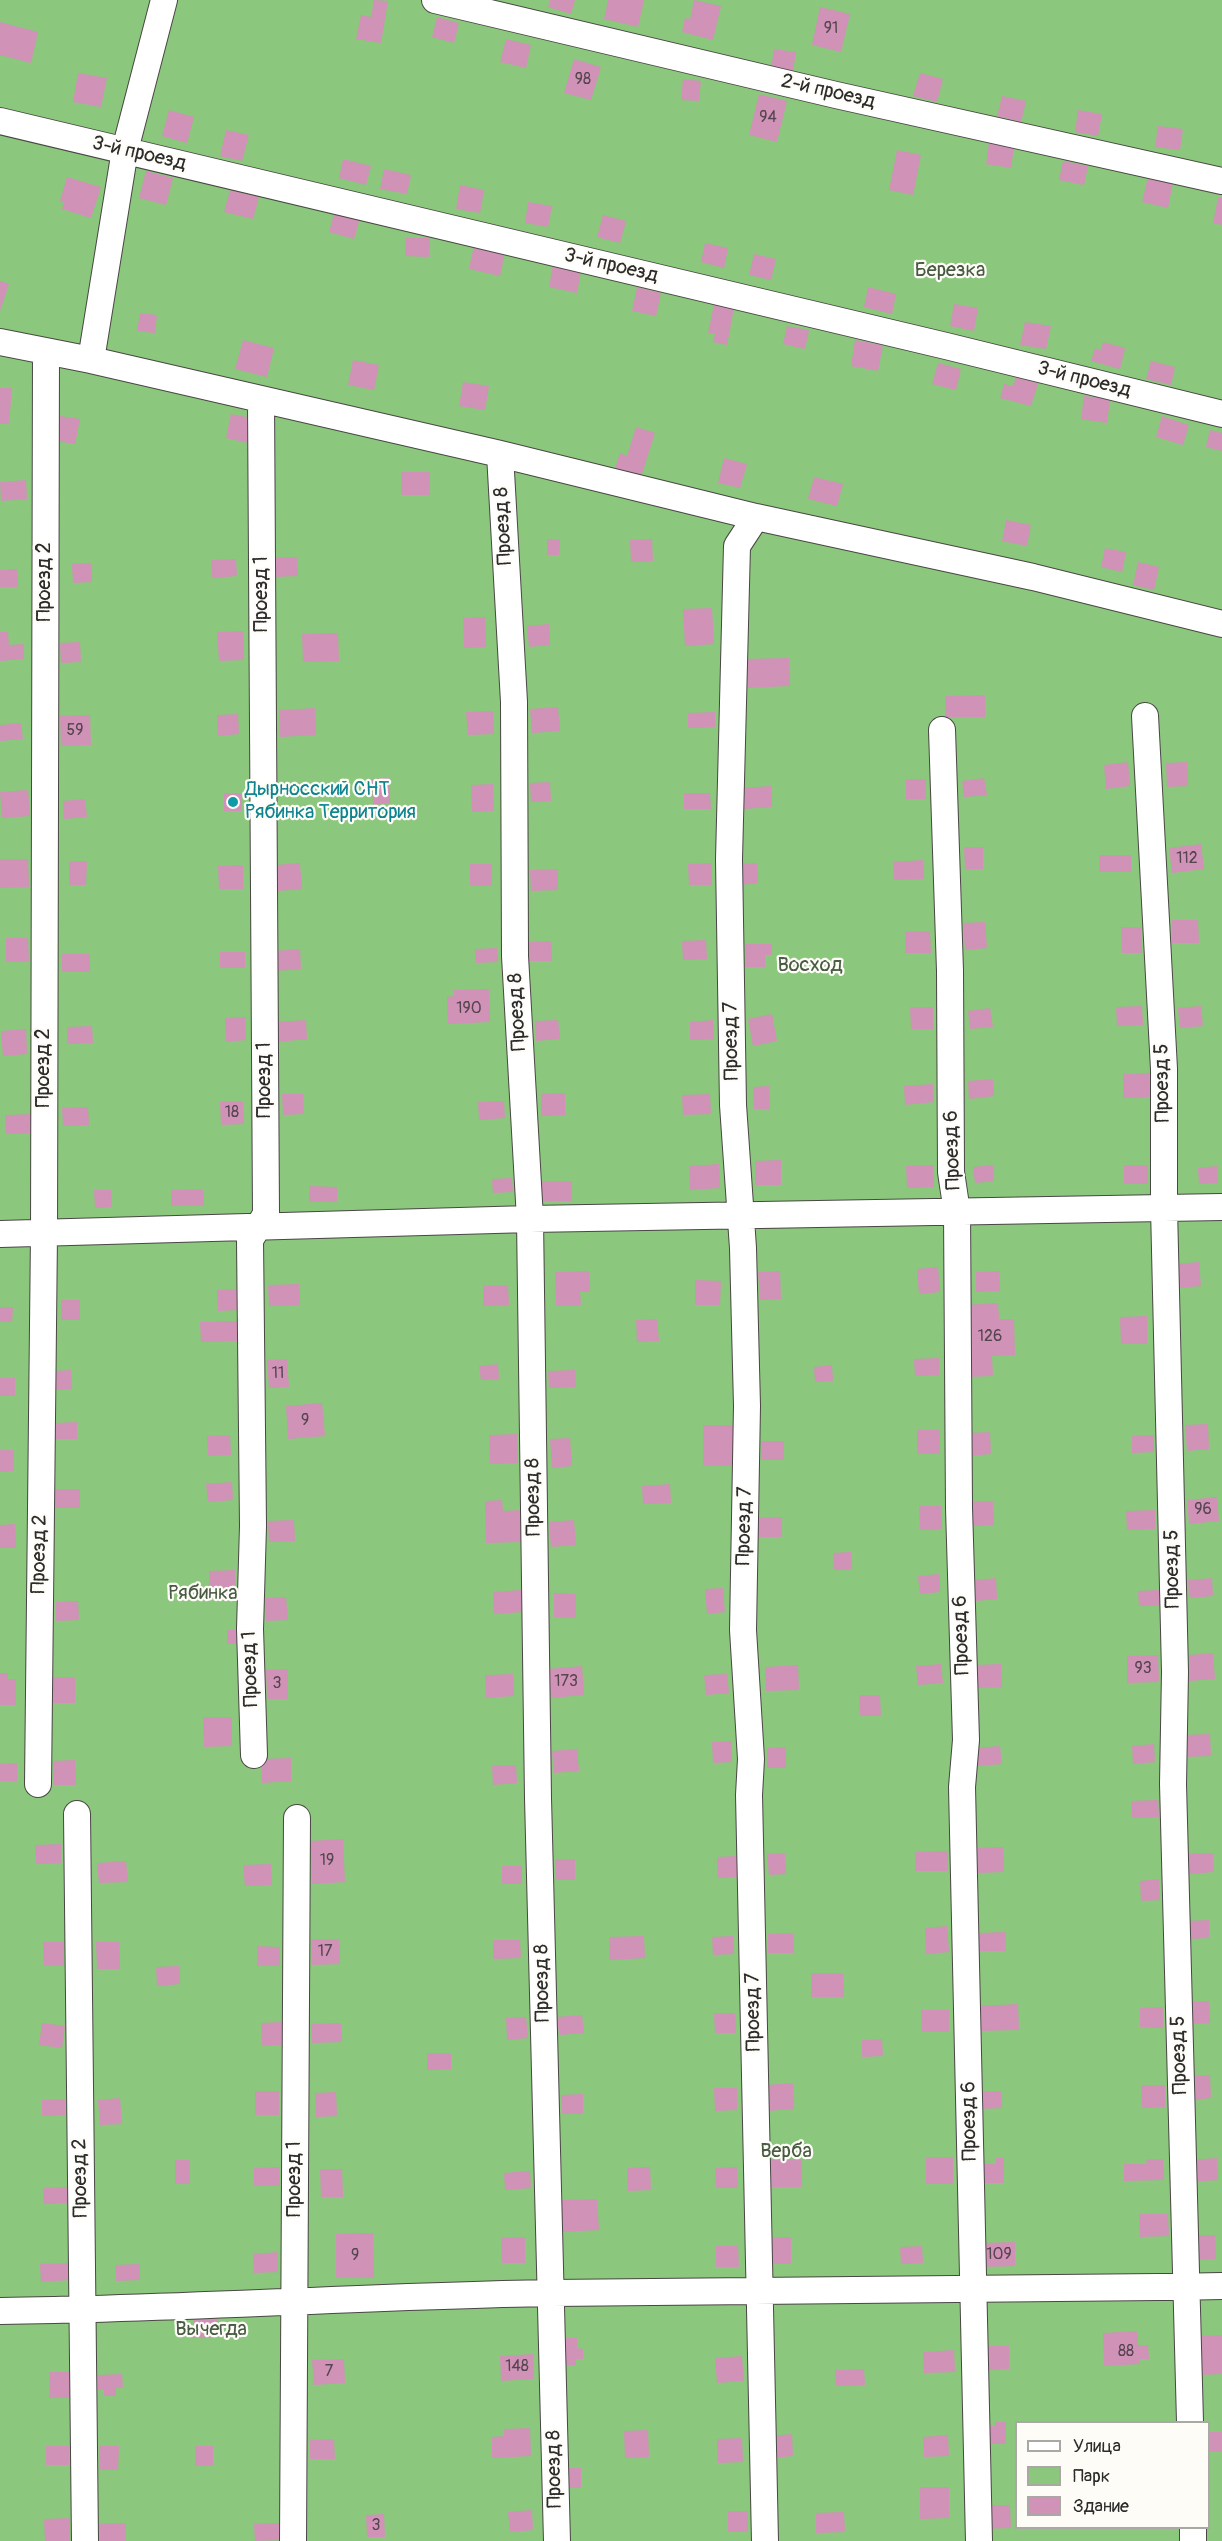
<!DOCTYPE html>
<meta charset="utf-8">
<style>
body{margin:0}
#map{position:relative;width:1222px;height:2541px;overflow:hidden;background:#f3e7cf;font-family:Pangolin,sans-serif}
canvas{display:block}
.legend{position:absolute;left:1015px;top:2421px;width:195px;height:108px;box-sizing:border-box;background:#fdfcf7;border:2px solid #a9a8a5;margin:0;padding:8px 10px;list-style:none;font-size:18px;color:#2b2b2b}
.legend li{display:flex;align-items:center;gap:12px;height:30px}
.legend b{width:30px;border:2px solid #a9a8a5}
</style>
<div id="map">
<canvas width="1222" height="2541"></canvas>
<ul class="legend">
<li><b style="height:8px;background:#fff"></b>Улица</li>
<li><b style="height:16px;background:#8bc77c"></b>Парк</li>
<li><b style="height:16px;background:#d092b7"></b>Здание</li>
</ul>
</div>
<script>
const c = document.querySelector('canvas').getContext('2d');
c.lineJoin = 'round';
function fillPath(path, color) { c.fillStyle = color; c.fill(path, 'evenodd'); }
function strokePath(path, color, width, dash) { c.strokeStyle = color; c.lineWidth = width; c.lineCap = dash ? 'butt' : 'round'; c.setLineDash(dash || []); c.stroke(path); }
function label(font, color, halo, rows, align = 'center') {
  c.font = font + ' Pangolin,sans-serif'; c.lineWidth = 4.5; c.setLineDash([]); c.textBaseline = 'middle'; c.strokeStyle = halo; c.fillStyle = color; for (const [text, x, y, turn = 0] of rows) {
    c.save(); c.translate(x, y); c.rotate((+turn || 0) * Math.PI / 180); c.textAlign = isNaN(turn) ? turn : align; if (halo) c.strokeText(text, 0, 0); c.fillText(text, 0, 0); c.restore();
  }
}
fillPath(new Path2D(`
 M0,0H1222V2541H0ZM1016,2422H1208V2528H1016Z`), '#8bc77c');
fillPath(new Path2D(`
 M374,0L388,1L381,43L356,39L361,15L371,17Z
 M550,0H575L571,14L548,7Z
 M608,0H644L638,27L604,19Z
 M694,0L721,6L713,40L682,32L685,18L690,19Z
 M820,7L850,14L841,52L812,45Z
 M437,17L459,23L454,43L432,37Z
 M0,22L38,32L31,63L0,55Z
 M506,39L531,45L526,68L500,62Z
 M774,49L796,52L793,71L771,68Z
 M574,59L601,67L591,100L564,93Z
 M78,73L107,78L101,107L73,102Z
 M920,73L943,79L937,102L913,96Z
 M683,79L701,81L699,101L681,100Z
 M759,94L787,101L777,142L749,135Z
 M1002,96L1026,101L1021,122L997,116Z
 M169,110L194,117L187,143L162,136Z
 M1078,110L1102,114L1098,136L1075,132Z
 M1158,126L1183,129L1180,150L1155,147Z
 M226,130L249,135L242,161L220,156Z
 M989,143L1014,147L1011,168L986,164Z
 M897,150L921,155L913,195L889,190Z
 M343,159L371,166L366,185L339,178Z
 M1063,161L1088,166L1084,185L1059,180Z
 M384,169L411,175L407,194L380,189Z
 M146,171L173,178L166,205L139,198Z
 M67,177L101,187L91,218L62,209L64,202L60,201Z
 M1148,177L1173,182L1168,208L1142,202Z
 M460,185L484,190L480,213L456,209Z
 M230,190L259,197L253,219L224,212Z
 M1218,197L1222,198V225L1213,223Z
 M528,202L552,206L548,227L525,223Z
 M335,210L360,218L354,239L329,232Z
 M603,215L626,221L620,243L597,237Z
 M406,238H430L429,257L405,256Z
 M705,243L728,248L724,268L701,262Z
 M474,245L505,252L500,276L469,269Z
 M754,254L776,259L771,280L749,275Z
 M553,264L581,270L577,293L549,287Z
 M0,281L9,284L0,311Z
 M637,287L661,293L656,316L632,311Z
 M868,287L896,294L892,314L864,307Z
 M714,304L734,308L727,345L713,342L715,334L708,333Z
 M954,304L978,308L974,331L950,326Z
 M140,313L157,315L155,333L137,331Z
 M1025,322L1051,326L1046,349L1020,345Z
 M787,326L809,330L805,349L783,344Z
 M243,340L274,348L267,377L235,369Z
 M855,340L883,345L878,371L851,366Z
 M1103,342L1125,348L1120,369L1091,361L1095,348L1101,350Z
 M353,360L379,365L374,390L348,385Z
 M1151,361L1175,367L1171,385L1146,379Z
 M938,363L961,369L956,390L932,384Z
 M1016,377L1038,383L1031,406L1000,398L1004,384L1013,386Z
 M463,382L489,386L485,410L459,406Z
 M0,388H12L9,424H0Z
 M1084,396L1110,399L1107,423L1081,419Z
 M231,414L252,418L248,443L226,438Z
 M60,416L80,419L75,444L56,441Z
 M1162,416L1189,425L1183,445L1156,437Z
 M636,427L655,433L641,477L615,468L620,453L627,456Z
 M1210,430L1222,433V451L1206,447Z
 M724,458L747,464L740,488L718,483Z
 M401,472H430V495H401Z
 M814,477L843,484L837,506L808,499Z
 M26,480L27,499L1,501L0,482Z
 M1006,520L1031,525L1027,546L1002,541Z
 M547,539L560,540L559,555H547Z
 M652,539L653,561L631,562L630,540Z
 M1105,548L1126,552L1122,572L1101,567Z
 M297,557L298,576L274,577L273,558Z
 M236,559L237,576L212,578L211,560Z
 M1138,562L1159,567L1154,590L1133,585Z
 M91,563L92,582L73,583L72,564Z
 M17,569L18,587H0V570Z
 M712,608L714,644L685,646L683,609Z
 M485,617L486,647L464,648L463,618Z
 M549,624L550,645L529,647L527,626Z
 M243,631L244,660L219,661L217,632Z
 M0,632H8L9,645L24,644V659L0,661Z
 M338,633L339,661L303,662L302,634Z
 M80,642L81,662L61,663L60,643Z
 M789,658L790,686L745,688L744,659Z
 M985,695V717H945V696Z
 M558,707L560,731L532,733L530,709Z
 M315,708L316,735L280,737L279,710Z
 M493,711L494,734L468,735L466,712Z
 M715,712V727L688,728V713Z
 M238,714L239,734L218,736L217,715Z
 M90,715L91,745L61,746L60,716Z
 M21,723L23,739L0,741V725Z
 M1128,762L1130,786L1106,789L1104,765Z
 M1187,762L1188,786L1167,787L1166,763Z
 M389,778L390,803L373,805L372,779Z
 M984,778L987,795L964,797L962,781Z
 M906,779H926V799H906Z
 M550,782L551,801L531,802L530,783Z
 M493,784L494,811L472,812L471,785Z
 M771,786L772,807L744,809L743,788Z
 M28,790L30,816L2,818L0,792Z
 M224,793H242V811H224Z
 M684,793H710L711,809H684Z
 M85,799L87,817L64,819L63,801Z
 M1201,844L1204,869L1172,873L1169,848Z
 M964,847H983V869H965Z
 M1099,855H1131V872H1099Z
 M0,859H28L29,887L0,888Z
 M923,860L924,879L894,880L893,862Z
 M69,861H87L86,885H69Z
 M300,863L302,889L278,891L276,865Z
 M711,863L712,885H689L688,864Z
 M757,863L758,883L741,885L739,864Z
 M470,864H492V886H470Z
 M243,865V889H219L218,866Z
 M558,869V890L531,891L530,870Z
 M1172,920H1198L1199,943H1172Z
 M985,922L987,948L965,950L963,923Z
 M1121,927H1141L1142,953H1122Z
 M930,931L931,953H905V932Z
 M6,938H28L29,962H6Z
 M706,940L707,959L683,960L682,941Z
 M551,941L552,961H529V942Z
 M745,944H772V955H765V967H745Z
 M497,948L498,962L476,963L475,949Z
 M300,949L301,969L276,971L275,951Z
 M220,952H245V968H220Z
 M62,954H90V972H62Z
 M489,989L490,1022L448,1024L447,997L454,996V990Z
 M1142,1006L1143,1025L1117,1026L1116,1007Z
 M1201,1006L1203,1026L1180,1028L1178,1008Z
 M910,1007H933V1029H911Z
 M990,1008L993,1027L970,1029L968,1011Z
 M772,1014L777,1041L753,1046L748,1019Z
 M245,1017L246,1040L226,1042L225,1018Z
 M306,1020L307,1039L278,1042L276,1022Z
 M558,1020L560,1039L536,1041L535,1021Z
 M713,1020L714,1039L690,1040V1022Z
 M92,1026L93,1043L67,1044V1027Z
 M26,1029L27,1054L3,1056L1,1031Z
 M1149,1073L1150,1097L1123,1098V1074Z
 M993,1079L994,1096L969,1099L968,1081Z
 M933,1084L934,1102L905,1105L904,1086Z
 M769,1086L770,1109H754L753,1087Z
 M565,1093V1115L541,1116V1094Z
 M282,1094H303L304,1114L283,1115Z
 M710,1094L711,1114L683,1115L682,1095Z
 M243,1101L244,1124L221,1125L220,1102Z
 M504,1101L505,1118L479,1120L478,1102Z
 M88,1107L89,1125L63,1126L62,1108Z
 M33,1114V1133L6,1134L5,1115Z
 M781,1160V1185H755V1161Z
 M719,1164L720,1188L690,1190L689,1166Z
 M933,1165L934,1187L907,1188L906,1166Z
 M993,1165L994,1181L975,1183L973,1167Z
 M1124,1165H1148V1184H1124Z
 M1217,1166L1218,1183L1199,1184L1198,1168Z
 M512,1178L513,1192L493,1193L492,1179Z
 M540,1181H572V1201H540Z
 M309,1186L337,1187V1202H309Z
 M203,1189L204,1206H171V1190Z
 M94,1190H111L112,1207L95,1208Z
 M1199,1262L1201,1286L1178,1288L1176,1264Z
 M938,1267L940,1292L919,1294L917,1269Z
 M589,1271L590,1292H580L581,1305L556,1306L555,1272Z
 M780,1271L781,1299L760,1300L758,1272Z
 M999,1271L1000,1291L976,1292V1272Z
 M695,1280L721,1281L720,1305H695Z
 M299,1284L300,1305L269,1306L268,1285Z
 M508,1285L509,1305L483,1306V1286Z
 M237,1289L238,1310L218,1311L217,1290Z
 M61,1300H80V1320H61Z
 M998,1303L999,1319H1014L1015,1355L992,1356L993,1376L968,1377L965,1305Z
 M0,1307H13L12,1322H0Z
 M1147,1316V1344H1121L1120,1317Z
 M657,1319L659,1341L637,1342L636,1320Z
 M240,1321V1341L201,1342L200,1322Z
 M939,1358V1375L915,1376L914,1359Z
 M287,1359L289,1387L269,1388L267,1360Z
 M498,1364L499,1379L481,1380L479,1366Z
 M832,1365L833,1381L815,1382L814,1367Z
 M71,1370L72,1389L54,1390L53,1371Z
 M575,1370L576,1387L549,1388L548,1371Z
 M0,1378H15V1396H0Z
 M322,1403L325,1436L288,1439L286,1406Z
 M77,1422V1439H55V1423Z
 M1208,1424L1209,1449L1187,1451L1185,1425Z
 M703,1425H734V1466H703Z
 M917,1430H940V1454H917Z
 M990,1432L991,1454L970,1456L969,1433Z
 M517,1434L518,1463L490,1464L489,1435Z
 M230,1435L231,1455L208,1456L207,1436Z
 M1154,1435V1452L1132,1453V1436Z
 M570,1438L572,1466L552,1468L550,1439Z
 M761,1441H784V1460H761Z
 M0,1450H14V1471L0,1472Z
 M232,1482L233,1500L208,1502L206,1484Z
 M670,1484L671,1503L643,1504L642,1486Z
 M55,1489H80V1508H55Z
 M1217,1497L1219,1521L1189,1524L1187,1500Z
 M502,1500L503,1511L521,1510V1542L486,1543L485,1501Z
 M993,1501L994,1525L970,1526V1502Z
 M919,1506H941L942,1529L920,1530Z
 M1155,1510V1529L1127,1530L1126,1511Z
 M782,1517V1537H757V1518Z
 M294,1520L295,1541L269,1542L268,1521Z
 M574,1520L576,1545L551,1547L549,1522Z
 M15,1524L16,1548H0V1525Z
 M851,1552L852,1569L834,1570L833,1553Z
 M235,1570V1595H209V1571Z
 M939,1574L940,1592L920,1594L918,1576Z
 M996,1578L997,1599L976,1601L975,1580Z
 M1212,1578L1213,1596L1189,1598L1188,1580Z
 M723,1588L725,1612L707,1614L705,1589Z
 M521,1590L522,1612L494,1614L493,1592Z
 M1159,1590V1606H1139L1138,1591Z
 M554,1593L576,1594V1618L554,1617Z
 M286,1597L288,1620L266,1621L265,1598Z
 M78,1601L79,1620L56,1621V1602Z
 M227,1630H243V1644H227Z
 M1213,1653L1215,1679L1190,1681L1189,1655Z
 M1158,1655L1159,1682L1127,1683V1656Z
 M941,1664L943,1683L918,1685L916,1666Z
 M1001,1664L1002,1687L976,1688L975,1665Z
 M798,1665L799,1690L766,1691L765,1667Z
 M582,1666L584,1695L551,1698L548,1669Z
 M288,1669V1699H267L266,1670Z
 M0,1673H8V1679H16V1705H0Z
 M513,1674L514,1696L486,1698L485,1675Z
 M727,1674L729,1693L706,1695L704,1675Z
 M49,1677H75V1703H49Z
 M859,1695H880L881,1716H860Z
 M203,1717H232V1746L204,1747Z
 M1210,1734L1211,1756L1185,1757L1184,1735Z
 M731,1741L732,1762L713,1763L712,1742Z
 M1154,1744L1155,1762L1133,1764L1132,1746Z
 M1000,1746L1002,1764L978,1766L976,1748Z
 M786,1747V1768H767V1748Z
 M577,1749L579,1771L554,1773L552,1751Z
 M291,1758V1781L262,1783L261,1759Z
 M75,1760L76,1785H53V1761Z
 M17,1763V1781H0V1764Z
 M516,1765L517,1783L493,1785L492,1766Z
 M1158,1800L1159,1817L1132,1818L1131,1801Z
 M343,1839L345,1882L312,1884L310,1841Z
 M61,1844V1863L36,1864L35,1845Z
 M1003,1847L1004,1872L978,1873V1848Z
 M948,1851V1871H915V1852Z
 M785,1853L786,1874L769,1875L767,1854Z
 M1213,1853L1214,1872L1188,1874L1187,1854Z
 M737,1856L738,1877L718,1878L717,1857Z
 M555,1859H575V1880H555Z
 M126,1861L128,1882L99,1883L97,1863Z
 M271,1864L272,1885L245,1886L243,1865Z
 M502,1866H522V1884H502Z
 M1159,1879L1160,1900L1141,1901L1140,1881Z
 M1209,1920V1938L1188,1939L1187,1921Z
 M947,1926L949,1952L926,1954L925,1928Z
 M1006,1932V1951H979L978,1933Z
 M793,1933L794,1953H768V1934Z
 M644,1936L645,1958L609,1960V1937Z
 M733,1936L734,1954L713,1955L712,1937Z
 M311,1939H339L340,1964L311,1965Z
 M493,1940H520L521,1958L493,1959Z
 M43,1942H64V1966H44Z
 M96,1942H119L120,1969H97Z
 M257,1946L280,1947V1966H257Z
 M179,1966L180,1984L157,1986L156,1967Z
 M811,1973H843L844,1997H811Z
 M1209,2001L1210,2023L1190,2024V2002Z
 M1018,2004L1019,2030L980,2031L979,2006Z
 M1163,2007V2028L1140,2027V2008Z
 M921,2010H949V2032H922Z
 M714,2013H735L736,2033H715Z
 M582,2015L584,2033L559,2035L557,2017Z
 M526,2017L528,2038L507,2040L506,2018Z
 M282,2022L283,2045L262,2046L261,2023Z
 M42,2023L65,2026L62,2048L39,2045Z
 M341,2023L342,2042L312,2043L311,2024Z
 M882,2039L883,2056L862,2057V2040Z
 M427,2053H451V2069L427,2070Z
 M1210,2075L1211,2098L1192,2100L1190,2076Z
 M793,2083L794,2109L767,2111L766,2085Z
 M1141,2085H1165V2107L1142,2108Z
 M714,2088H737V2110L715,2111Z
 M255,2091H279V2115H255Z
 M1001,2091L1002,2108L979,2109V2092Z
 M336,2092L337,2116L316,2117L315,2093Z
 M583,2094V2114H562L561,2095Z
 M120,2098L122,2124L100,2125L98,2100Z
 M65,2099V2115L42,2116V2100Z
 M926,2157H953V2184H926Z
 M996,2158H1004V2183H980V2164H996Z
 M1217,2158L1218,2180L1190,2182L1189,2160Z
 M768,2159H802V2187H768Z
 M1146,2159H1163L1164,2180L1124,2181V2164H1147Z
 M175,2160H190V2184H175Z
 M279,2167L280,2186H254V2168Z
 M650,2167L651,2190L628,2191L627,2168Z
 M737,2167L738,2188H716L715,2168Z
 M320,2169H342L343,2197H321Z
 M530,2171L531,2188L505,2190L504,2173Z
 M69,2187L70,2203L44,2204L43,2188Z
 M597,2199L599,2230L561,2232L560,2200Z
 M1139,2214H1168L1169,2236L1140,2237Z
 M373,2233L374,2278H336V2234Z
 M1193,2235H1215L1216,2259L1194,2260Z
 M525,2237V2263H502L501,2238Z
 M791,2237V2264H772V2238Z
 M1015,2242V2266L982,2267V2243Z
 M716,2246H738L739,2267H716Z
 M922,2246L923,2263L901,2264L900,2247Z
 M278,2252V2272L254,2273L253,2254Z
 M69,2263L70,2280L41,2282L40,2264Z
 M140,2264V2280L116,2281L115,2265Z
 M218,2318V2337L193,2338V2319Z
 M1137,2331L1138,2345H1148L1149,2359H1139L1140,2364L1104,2366L1103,2333Z
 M1222,2335V2374L1200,2375V2336Z
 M560,2338H577V2348L583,2349V2359H576V2365L561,2366Z
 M985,2346H1009V2369L986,2370Z
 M954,2350L955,2372L924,2373L923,2352Z
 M533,2354L534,2379L501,2381L500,2356Z
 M742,2356L744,2381L717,2383L715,2358Z
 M344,2359L345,2383L314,2385L312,2360Z
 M864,2369L865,2385L836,2386L835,2370Z
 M49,2372H69L70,2398H49Z
 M122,2374L123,2388H116V2396H104V2389L98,2390V2375Z
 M995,2422H1006V2444H984V2426H995Z
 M530,2428L531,2456L492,2458V2437L504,2436V2429Z
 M648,2430L649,2457L625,2458L624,2431Z
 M1208,2432H1222V2452H1209Z
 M792,2434L793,2456L771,2458L770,2436Z
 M948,2435L949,2456L924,2457L923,2437Z
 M742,2438L743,2462L718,2463L717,2439Z
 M334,2439L335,2459H310V2440Z
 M46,2446H69V2465H46Z
 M99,2446H119L118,2470H99Z
 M195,2446H213V2466H195Z
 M563,2468H581V2488H564Z
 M920,2487H949V2518L920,2519Z
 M1010,2505L1011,2528L982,2529L981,2506Z
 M532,2510L533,2530L510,2532L508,2512Z
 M728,2511H748V2532H728Z
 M844,2512L845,2532L816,2533V2513Z
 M384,2514L385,2537H367L366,2515Z
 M70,2518V2541H45L44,2519Z
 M126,2523V2541H100L99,2524Z
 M281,2523V2540L255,2541L254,2524Z`), '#d092b7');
const minor = new Path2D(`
 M435,0L836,95L1222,181
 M0,121L946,346L1222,414
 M0,342L91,360L500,454L756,517L1033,577L1222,624
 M91,360L125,150L164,0
 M500,454L514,702L515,956L530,1219L538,1798L557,2541
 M756,517L737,546L729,859L733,1105L743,1248L747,1406L743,1630L751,1759L749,1795L765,2541
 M1145,716L1164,1069V1208L1175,1672L1173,1784L1190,2422
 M942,730L950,971L951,1172L957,1212L959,1508L966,1740L962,1787L979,2541
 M0,1234L530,1219L1222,1207
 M254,1755L250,1629L253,1526L250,1240L266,1214L261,401
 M38,1784L44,1234L46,352
 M77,1814L85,2541
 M0,2311C184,2309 368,2296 552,2293C776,2290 999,2290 1222,2286
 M1193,2528V2541
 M293,2541L297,1818`);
strokePath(minor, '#494744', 28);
strokePath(minor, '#fff', 26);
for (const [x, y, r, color] of [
 [233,802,6,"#0f9aa8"]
]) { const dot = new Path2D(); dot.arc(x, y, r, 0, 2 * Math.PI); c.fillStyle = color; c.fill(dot); strokePath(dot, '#fdfcf7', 2); }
label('16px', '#54454e', null, [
 ["91",831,29],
 ["98",583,80],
 ["94",768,118],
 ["59",75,731],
 ["112",1187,859],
 ["190",469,1009],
 ["18",232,1113],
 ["126",990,1337],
 ["11",278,1374],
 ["9",305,1421],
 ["96",1203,1510],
 ["93",1143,1669],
 ["173",566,1682],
 ["3",277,1684],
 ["19",327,1861],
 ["17",325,1952],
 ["109",999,2255],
 ["9",355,2256],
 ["88",1126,2352],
 ["148",517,2367],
 ["7",329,2372],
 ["3",376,2526]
]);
label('20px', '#2b2b2b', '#fdfcf7', [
 ["2-й проезд",828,92,13],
 ["3-й проезд",139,154,13],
 ["3-й проезд",611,266,13],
 ["3-й проезд",1084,380,14],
 ["Проезд 8",504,526,-93],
 ["Проезд 2",45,582,-90],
 ["Проезд 1",262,594,-90],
 ["Проезд 8",518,1012,-93],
 ["Проезд 7",732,1041,-91],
 ["Проезд 2",44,1068,-90],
 ["Проезд 1",265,1080,-90],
 ["Проезд 5",1163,1083,-91],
 ["Проезд 6",953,1150,-92],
 ["Проезд 8",534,1497,-91],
 ["Проезд 7",745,1526,-89],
 ["Проезд 2",40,1554,-89],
 ["Проезд 5",1173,1569,-91],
 ["Проезд 6",962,1635,-92],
 ["Проезд 1",251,1669,-92],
 ["Проезд 8",543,1983,-91],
 ["Проезд 7",754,2012,-91],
 ["Проезд 5",1180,2055,-92],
 ["Проезд 6",970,2121,-91],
 ["Проезд 2",81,2178,-91],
 ["Проезд 1",295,2179,-90],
 ["Проезд 8",555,2469,-91]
]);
label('20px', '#485a43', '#fdfcf7', [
 ["Березка",950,271],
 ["Восход",810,966],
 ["Рябинка",203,1594],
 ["Верба",786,2152],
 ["Вычегда",211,2330]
]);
label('20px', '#0d838f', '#fdfcf7', [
 ["Дырносский СНТ",245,790],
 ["Рябинка Территория",245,813]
], 'left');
</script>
